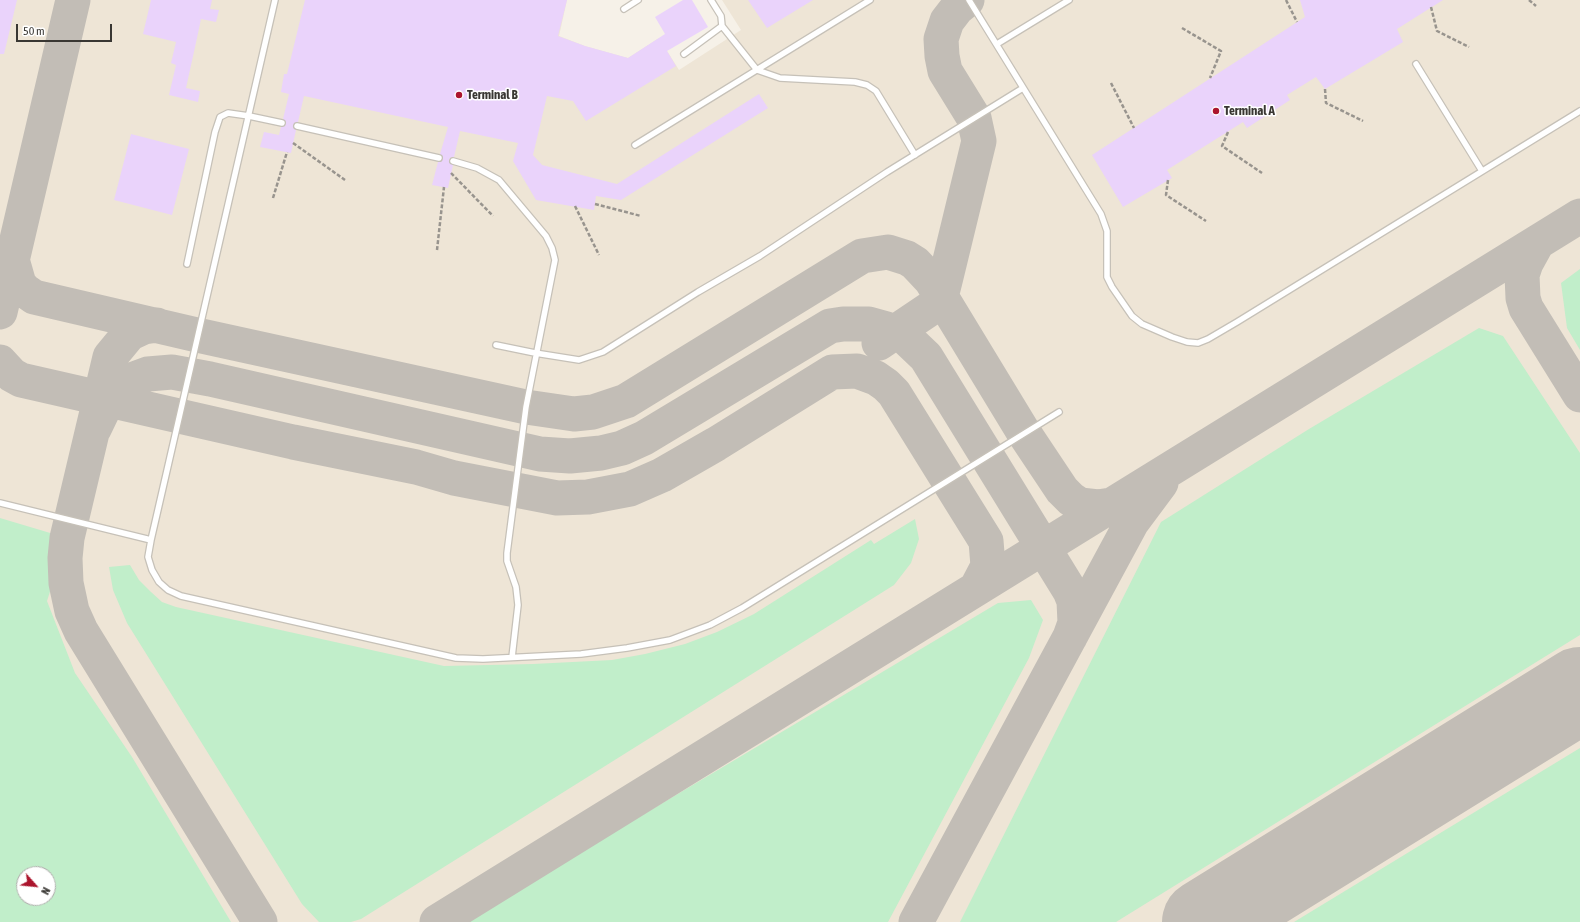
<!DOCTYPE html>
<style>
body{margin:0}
#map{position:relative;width:1580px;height:922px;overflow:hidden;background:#f6f1e8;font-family:"Asap Condensed",sans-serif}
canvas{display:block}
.north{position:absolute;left:16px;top:866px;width:40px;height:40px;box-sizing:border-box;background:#fff;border:1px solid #b0afad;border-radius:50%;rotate:117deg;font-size:11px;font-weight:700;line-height:16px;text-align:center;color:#393733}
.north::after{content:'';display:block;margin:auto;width:14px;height:18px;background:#ab152d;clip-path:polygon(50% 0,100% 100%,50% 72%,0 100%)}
.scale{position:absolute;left:16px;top:24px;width:96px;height:18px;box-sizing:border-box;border:2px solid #393733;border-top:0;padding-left:5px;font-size:12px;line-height:14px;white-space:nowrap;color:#393733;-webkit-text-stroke:3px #fff;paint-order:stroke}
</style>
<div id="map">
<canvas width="1580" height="922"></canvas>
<div class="north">N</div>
<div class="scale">50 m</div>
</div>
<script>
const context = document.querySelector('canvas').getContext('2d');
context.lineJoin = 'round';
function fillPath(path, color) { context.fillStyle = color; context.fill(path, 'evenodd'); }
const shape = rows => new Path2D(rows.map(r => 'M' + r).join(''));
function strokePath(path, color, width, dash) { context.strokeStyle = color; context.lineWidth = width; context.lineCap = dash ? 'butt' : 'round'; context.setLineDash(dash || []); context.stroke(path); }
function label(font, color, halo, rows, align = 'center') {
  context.font = font + ' "Asap Condensed",sans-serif'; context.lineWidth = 3; context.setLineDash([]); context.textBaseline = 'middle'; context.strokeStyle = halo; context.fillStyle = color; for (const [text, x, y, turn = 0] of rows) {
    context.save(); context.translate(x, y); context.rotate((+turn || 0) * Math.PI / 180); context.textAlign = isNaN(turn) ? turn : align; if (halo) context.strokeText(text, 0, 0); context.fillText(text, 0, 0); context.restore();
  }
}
const built = shape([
 [0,0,567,0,559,36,585,46,628,58,659,38,679,70,741,30,722,0,1580,0,1580,922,0,922],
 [24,874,48,874,48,898,24,898]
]);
const green = shape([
 [1580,269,1580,350,1567,328,1561,283],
 [1479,328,1503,336,1580,453,1580,635,1116,922,960,922,1161,522,1309,429],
 [0,518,67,538,47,601,75,673,132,757,231,922,0,922],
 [24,874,48,874,48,898,24,898],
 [915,519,919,539,911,563,894,585,361,919,351,922,319,922,302,904,127,623,113,590,109,567,130,565,139,580,151,592,162,602,176,607,444,666,533,664,612,660,645,654,685,644,717,632,754,614,871,540,874,544],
 [1031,600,1043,620,1029,658,888,922,463,922,998,603],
 [1580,748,1580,922,1294,922]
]);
const taxiway = shape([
 [1537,243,1526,263,1522,275,1523,298,1526,308,1580,395],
 [13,263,19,284,24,290,34,297,197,335,526,407,574,414,593,412,626,401,862,256,888,252,907,258,915,263,931,280,1024,433,1062,490,1071,499,1080,505,1098,507,1111,505],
 [0,312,73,0],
 [157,325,144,327,129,334,110,357,67,538,65,558,66,583,72,611,81,631,260,922],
 [879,343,931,308,941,297,946,277,979,141,974,118,945,71,942,56,941,39,947,21,957,8,967,0],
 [0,362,12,375,21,380,293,442,416,467,454,478,557,498,588,497,630,489,662,475,716,444,832,372,857,371,876,378,886,385,894,393,986,541,988,566,977,587],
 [94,429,108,400,129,381,148,374,172,372,210,379,540,454,570,456,601,453,622,448,644,438,830,326,843,324,869,324,887,329,905,337,926,357,1070,591,1074,601,1075,623,1070,637],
 [437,922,1580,216],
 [916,922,1132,522,1161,483]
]);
const runway = shape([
 [1205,922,1580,690]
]);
const building = shape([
 [0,0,17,0,4,54,0,54],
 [151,0,212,0,210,9,219,10,216,22,201,19,197,38,186,88,200,91,198,102,169,95,176,65,171,63,176,42,143,34],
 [305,0,567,0,558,36,585,46,628,58,665,34,655,17,683,0,692,0,708,27,667,51,676,66,586,121,573,101,547,96,533,155,542,165,617,184,759,94,768,108,621,200,596,196,594,210,536,200,513,161,518,143,460,131,454,157,450,158,449,160,453,165,448,188,432,185,438,162,443,159,440,154,448,127,304,96,298,122,293,125,296,130,291,153,260,147,264,132,279,135,281,127,286,124,283,119,289,94,281,92,284,74,287,74],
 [748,0,813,0,767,28],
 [1300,0,1443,0,1397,29,1403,42,1325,89,1316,77,1287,95,1290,100,1247,128,1243,122,1167,170,1172,178,1123,207,1092,155,1305,17],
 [131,134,189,149,172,215,114,200]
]);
const path = shape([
 [1286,0,1297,22],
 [1529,0,1536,6],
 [1431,7,1437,31,1469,47],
 [1182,28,1221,51,1210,78],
 [1111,83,1134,128],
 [1325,89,1326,103,1363,121],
 [1228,132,1222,146,1262,173],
 [293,143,345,180],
 [451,173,493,216],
 [1168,180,1166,195,1206,221],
 [273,198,287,152],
 [595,204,641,216],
 [575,206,599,255],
 [437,250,444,187]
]);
const lane = shape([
 [969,0,1101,214,1107,231,1107,277,1112,287,1132,316,1142,324,1172,337,1187,342,1198,343,1208,339,1237,322,1580,111],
 [624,9,638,0],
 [722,26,757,70,780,78,855,82,867,85,876,91,915,155],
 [997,44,1069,0],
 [684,54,722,26,721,16,711,0],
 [1416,64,1482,171],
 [297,126,439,158],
 [635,145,870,0],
 [453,161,477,168,499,180,546,236,552,248,555,260,526,407,507,553,507,561,516,587,518,605,512,657],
 [187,264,215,132,220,117,228,113,249,116,282,123],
 [496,345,535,353,579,360,603,352,698,292,760,256,887,172,1023,88],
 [0,503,151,540,148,557,152,570,159,582,168,590,181,596,456,658,483,659,581,654,627,648,670,640,710,625,742,608,1059,412],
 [151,540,275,0]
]);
const markers = [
 [459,95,4,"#ab152d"],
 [1216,111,4,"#ab152d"]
];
const poiNames = [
 ["Terminal B",467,95],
 ["Terminal A",1224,111]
];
fillPath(built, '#eee5d6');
fillPath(green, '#c1eeca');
strokePath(taxiway, '#c2bdb6', 35);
strokePath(runway, '#c2bdb6', 86);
fillPath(building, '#ead3fb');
strokePath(lane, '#c6c1b8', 8);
strokePath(path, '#98948e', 2.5, [4, 2]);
strokePath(lane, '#fff', 5.5);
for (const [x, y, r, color] of markers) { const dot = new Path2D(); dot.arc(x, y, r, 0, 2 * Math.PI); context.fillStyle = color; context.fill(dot); strokePath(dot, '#fff', 1.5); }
label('bold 13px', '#393733', '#fff', poiNames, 'left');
</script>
